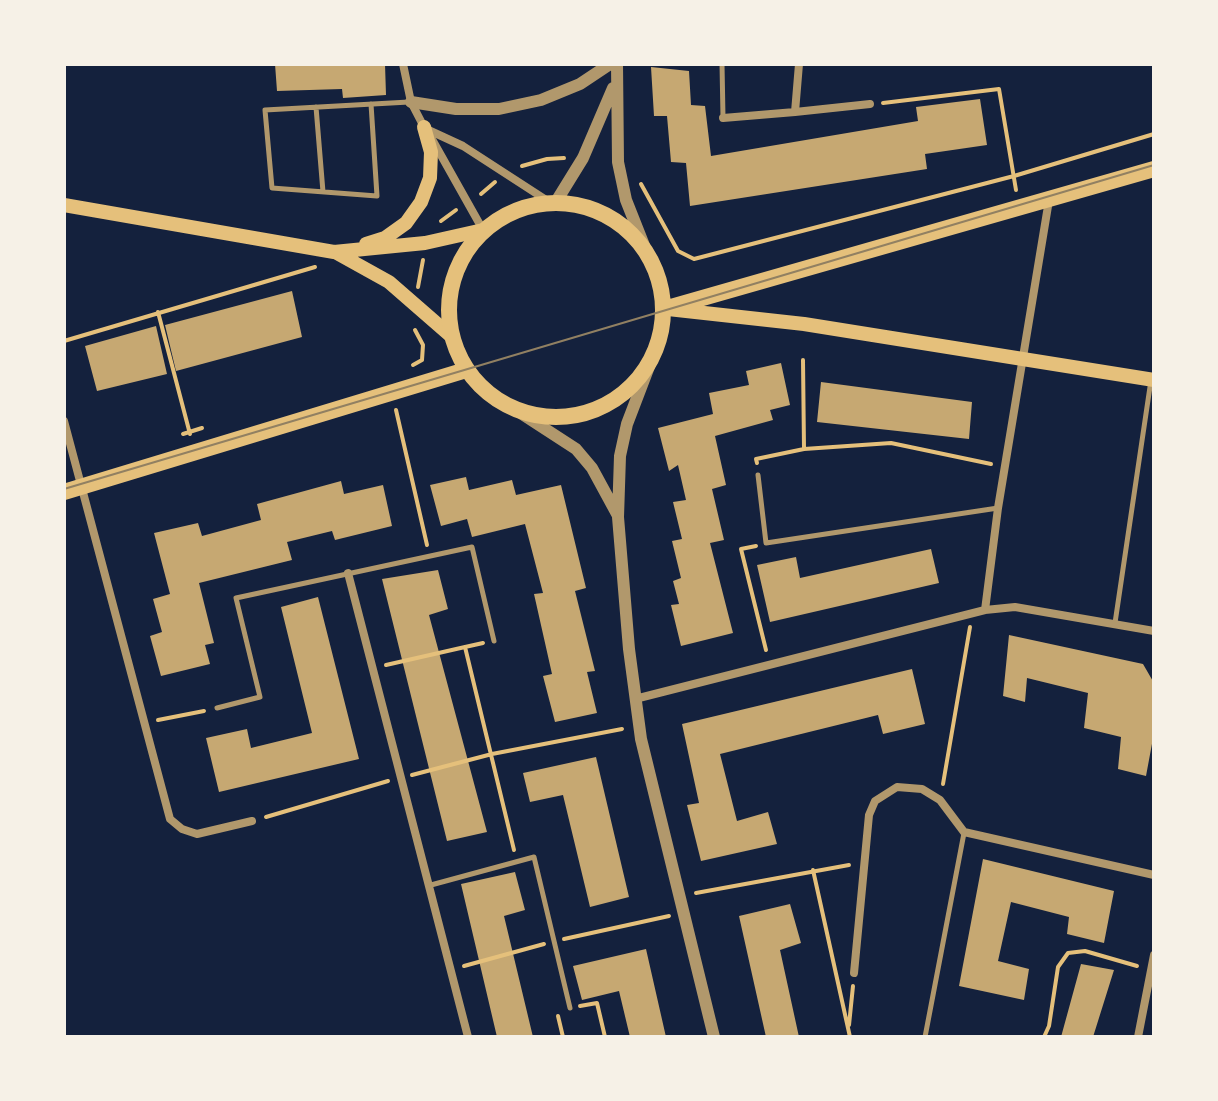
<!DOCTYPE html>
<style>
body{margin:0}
#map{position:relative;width:1218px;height:1101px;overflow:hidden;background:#14213d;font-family:"Roboto Condensed",sans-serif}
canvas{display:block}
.frame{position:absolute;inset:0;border:66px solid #f6f1e7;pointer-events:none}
</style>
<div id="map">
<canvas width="1218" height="1101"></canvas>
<div class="frame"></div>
</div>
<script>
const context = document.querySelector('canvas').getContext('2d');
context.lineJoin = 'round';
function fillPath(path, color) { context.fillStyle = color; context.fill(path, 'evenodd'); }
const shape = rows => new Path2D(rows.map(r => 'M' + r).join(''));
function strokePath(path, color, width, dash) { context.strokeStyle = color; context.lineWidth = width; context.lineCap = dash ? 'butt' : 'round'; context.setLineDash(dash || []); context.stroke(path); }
const building = shape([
 [275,64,385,64,386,95,343,98,342,89,277,91],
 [651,67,689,71,691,105,705,106,711,156,918,121,916,107,980,99,987,145,925,154,927,169,690,206,686,163,671,162,667,116,654,116],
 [292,291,302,337,176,371,165,325],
 [156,326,167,374,97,391,85,346],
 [781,363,790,405,770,410,773,420,715,436,726,485,712,489,724,540,710,543,733,633,681,646,671,605,679,604,673,581,681,578,672,541,682,539,673,502,686,500,678,465,669,471,658,428,713,414,709,393,749,385,746,371],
 [821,382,972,402,969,439,817,422],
 [466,477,469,490,512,480,516,495,561,485,586,588,575,591,595,671,587,672,597,713,555,722,543,676,552,674,534,594,543,593,525,524,472,537,467,519,441,526,430,485],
 [341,481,344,494,383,485,392,526,335,540,332,531,287,542,292,560,199,583,214,643,205,645,210,664,161,676,150,636,162,632,153,599,170,594,154,533,198,523,202,536,261,520,257,504],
 [931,549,939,583,770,622,757,565,796,557,800,578],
 [438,570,448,609,429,615,487,832,447,841,382,579],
 [318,597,359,759,219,792,206,738,247,729,251,748,312,733,281,607],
 [1009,635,1143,664,1154,683,1154,733,1146,776,1118,769,1121,737,1084,728,1088,693,1027,678,1025,702,1003,696],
 [912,669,925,724,883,734,878,715,720,754,737,821,768,812,777,844,701,861,687,805,699,803,682,724],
 [596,757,629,897,590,907,563,795,530,802,523,773],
 [983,859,1114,891,1104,943,1067,934,1069,917,1011,902,998,961,1029,969,1024,1000,959,986],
 [515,872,525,910,504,916,533,1037,497,1037,461,884],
 [790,904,801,943,780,950,799,1037,766,1037,739,916],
 [646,949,666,1037,630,1037,619,991,582,1000,573,966],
 [1081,964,1114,970,1093,1037,1061,1037]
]);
const path = shape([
 [883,103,999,89,1016,190],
 [522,166,547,159,564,158],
 [641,184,678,251,694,259,1014,176,1154,134],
 [481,194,495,182],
 [441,221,456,210],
 [418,287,423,260],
 [158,312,190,434],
 [64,341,315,267],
 [413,365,422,360,423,345,415,330],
 [396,410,427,545],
 [183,434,202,428],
 [804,449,891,443,991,464],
 [757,463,756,459,804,449,803,360],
 [756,546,741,549,766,650],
 [483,643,465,647,514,850],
 [386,665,465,647],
 [158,720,204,711],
 [412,775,492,754,622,729],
 [943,784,970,627],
 [266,817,388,781],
 [813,870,850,1037],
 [696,893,849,865],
 [564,939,669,916],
 [464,966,544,944],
 [580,1006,597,1003,605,1037],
 [558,1016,563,1037],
 [849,1025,853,986],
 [1044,1037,1049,1026,1058,967,1068,953,1085,951,1137,966]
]);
const service = shape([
 [722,64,723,117],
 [371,104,377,196,272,188,265,110,409,102],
 [316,107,323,192],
 [758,475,766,543,998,508],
 [1115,623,1151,380],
 [217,708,260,697,236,598,472,547,494,641],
 [431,885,534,857,570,1008],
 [925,1037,964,833]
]);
const minor = shape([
 [403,64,411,102,425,129],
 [795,112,870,104],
 [723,118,795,112,799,64],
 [424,128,463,146,554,205],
 [433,141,483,230],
 [64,421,170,819,182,829,197,834,252,821],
 [348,573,468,1037],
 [985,610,998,508,1049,200],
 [635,699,985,610,1015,607,1154,631],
 [854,973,869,815,875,801,897,787,922,789,940,800,964,832,1154,875],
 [1138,1037,1154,955]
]);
const tertiary = shape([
 [617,64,618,162,626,200,647,253],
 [411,102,456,109,499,109,541,100,580,84,610,64],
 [554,205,583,158,613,88],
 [653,356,627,424,620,456,618,517,629,649,641,739,714,1037],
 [516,410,576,449,592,468,617,514]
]);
const secondary = shape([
 [64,205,334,252,425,243,483,230],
 [366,244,385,238,406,223,421,202,430,178,431,152,424,127],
 [335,252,389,282,451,336],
 [668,309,804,324,1154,380]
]);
const primary = shape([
 '449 310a107 107 0 1 1 214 0a107 107 0 1 1-214 0Z',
 [664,309,1154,169],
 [64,492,466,370]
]);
const tram = shape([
 [64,489,1154,165]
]);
fillPath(building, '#c6a872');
strokePath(path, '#e5c07b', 4);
strokePath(service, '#b1986c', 5);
strokePath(minor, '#b1986c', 8);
strokePath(tertiary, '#b1986c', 12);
strokePath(secondary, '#e5c07b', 14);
strokePath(primary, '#e5c07b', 16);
strokePath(tram, '#918062', 2);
</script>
